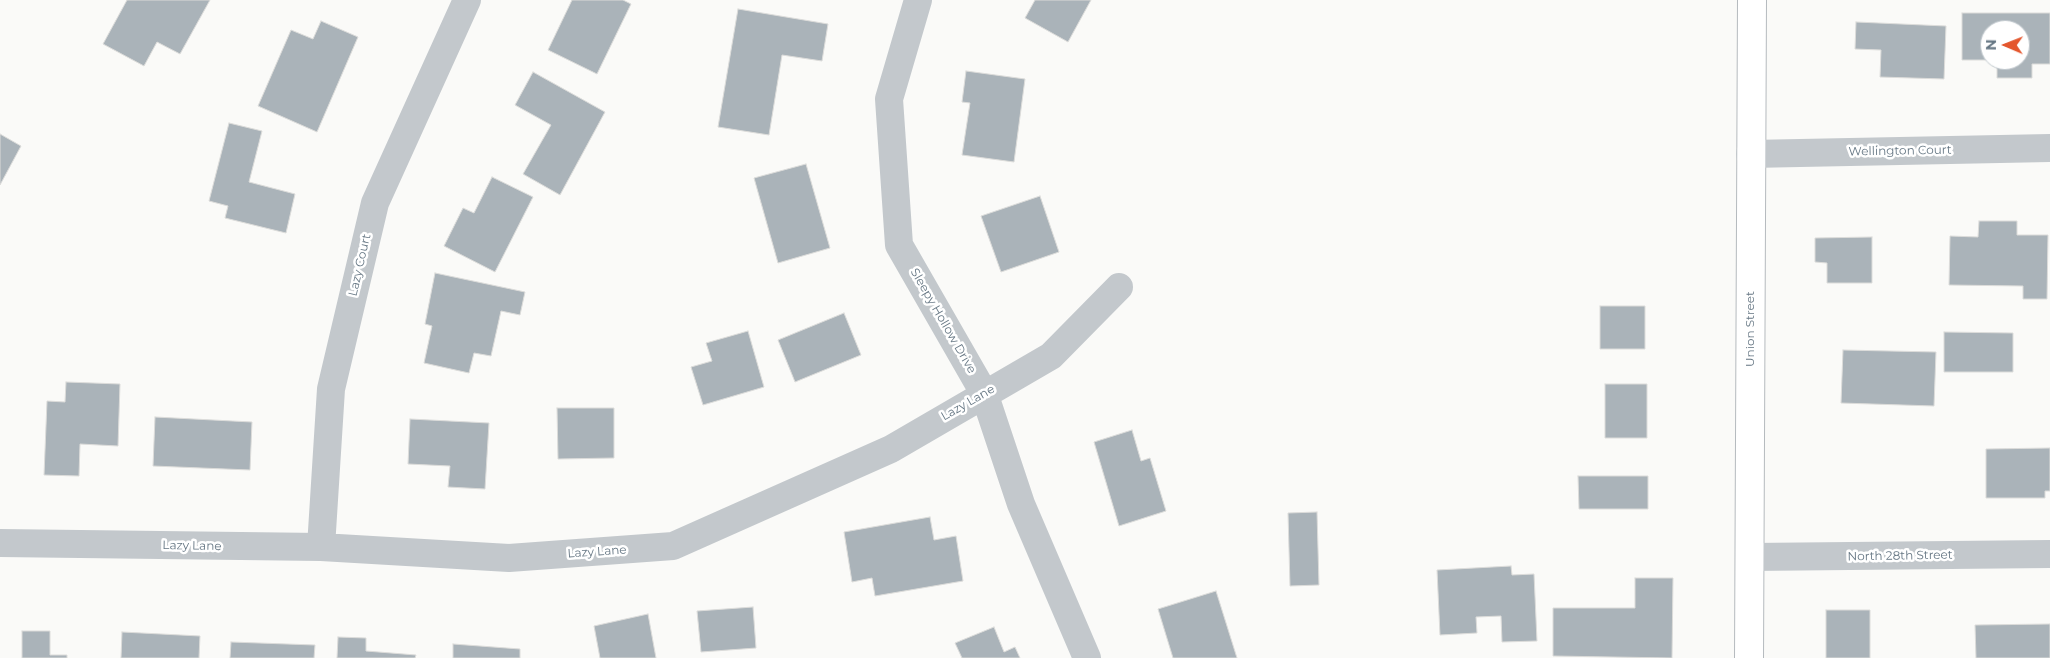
<!DOCTYPE html>
<style>
body{margin:0}
#map{position:relative;width:2050px;height:658px;overflow:hidden;background:#fafaf8;font-family:Montserrat,sans-serif}
canvas{display:block}
.north{position:absolute;left:1980px;top:20px;width:50px;height:50px;box-sizing:border-box;background:#fff;border:1px solid #c1c8cd;border-radius:50%;rotate:271deg;font-size:14px;font-weight:700;line-height:20px;text-align:center;color:#657683}
.north::after{content:'';display:block;margin:auto;width:18px;height:22px;background:#e4572e;clip-path:polygon(50% 0,100% 100%,50% 72%,0 100%)}
</style>
<div id="map">
<canvas width="2050" height="658"></canvas>
<div class="north">N</div>
</div>
<script>
const context = document.querySelector('canvas').getContext('2d');
context.lineJoin = 'round';
function fillPath(path, color) { context.fillStyle = color; context.fill(path, 'evenodd'); }
const shape = rows => new Path2D(rows.map(r => 'M' + r).join(''));
function strokePath(path, color, width, dash) { context.strokeStyle = color; context.lineWidth = width; context.lineCap = dash ? 'butt' : 'round'; context.setLineDash(dash || []); context.stroke(path); }
function label(font, color, halo, rows, align = 'center') {
  context.font = font + ' Montserrat,sans-serif'; context.lineWidth = 5; context.setLineDash([]); context.textBaseline = 'middle'; context.strokeStyle = halo; context.fillStyle = color; for (const [text, x, y, turn = 0] of rows) {
    context.save(); context.translate(x, y); context.rotate((+turn || 0) * Math.PI / 180); context.textAlign = isNaN(turn) ? turn : align; if (halo) context.strokeText(text, 0, 0); context.fillText(text, 0, 0); context.restore();
  }
}
const building = shape([
 [127,0,210,0,180,54,157,42,144,66,103,44,127,0],
 [572,0,623,0,631,4,597,74,548,50,572,0],
 [1035,0,1091,0,1068,42,1025,18,1035,0],
 [738,9,828,24,822,61,782,55,769,135,718,127,738,9],
 [1962,13,2050,13,2050,64,2032,64,2032,78,1997,78,1997,60,1962,60,1962,13],
 [1990,30,2020,30,2020,60,1990,60,1990,30],
 [321,21,358,37,317,132,258,106,291,30,313,39,321,21],
 [1856,22,1946,26,1944,79,1880,77,1881,50,1855,49,1856,22],
 [966,71,1025,79,1014,162,962,155,970,103,962,102,966,71],
 [533,72,605,112,560,195,523,174,551,125,515,105,533,72],
 [229,123,262,131,249,182,295,194,286,233,225,218,228,206,209,201,229,123],
 [0,134,21,146,0,185,0,134],
 [806,164,830,248,778,263,754,178,806,164],
 [492,177,533,197,495,272,444,246,463,208,474,213,492,177],
 [1040,196,1059,252,1001,272,981,216,1040,196],
 [1979,221,2017,221,2017,235,2048,235,2047,299,2023,299,2023,286,1949,285,1950,236,1978,237,1979,221],
 [1872,237,1872,283,1827,283,1827,263,1815,262,1815,238,1872,237],
 [435,273,525,292,520,315,501,311,491,356,474,353,469,373,424,363,432,326,425,324,435,273],
 [1600,306,1645,306,1645,349,1600,349,1600,306],
 [844,313,861,355,795,382,778,340,844,313],
 [748,331,764,387,703,405,691,367,712,361,706,343,748,331],
 [1944,332,2013,333,2013,372,1944,372,1944,332],
 [1843,350,1936,352,1934,406,1841,403,1843,350],
 [66,382,120,384,118,446,80,444,79,476,44,475,47,401,65,402,66,382],
 [1605,384,1647,384,1647,438,1605,438,1605,384],
 [557,408,614,408,614,458,558,459,557,408],
 [155,417,252,422,250,470,153,466,155,417],
 [410,419,489,423,485,489,448,487,450,466,408,464,410,419],
 [1132,430,1141,461,1150,458,1166,511,1119,526,1094,442,1132,430],
 [2050,448,2050,491,2045,491,2045,498,1986,498,1986,449,2050,448],
 [1578,476,1648,476,1648,509,1579,509,1578,476],
 [1317,512,1319,585,1290,586,1288,513,1317,512],
 [930,517,934,540,956,536,963,581,875,596,872,578,852,582,844,532,930,517],
 [1511,566,1512,575,1534,574,1537,641,1502,642,1501,616,1476,617,1477,633,1440,635,1437,570,1511,566],
 [1635,578,1673,578,1672,658,1553,656,1553,608,1635,608,1635,578],
 [1216,591,1237,658,1173,658,1158,609,1216,591],
 [753,607,756,648,701,652,697,611,753,607],
 [1826,610,1870,610,1870,658,1826,658,1826,610],
 [648,614,656,658,600,658,594,626,648,614],
 [2050,624,2050,658,1976,658,1975,625,2050,624],
 [994,627,1004,652,1015,647,1020,658,962,658,955,643,994,627],
 [22,631,50,631,50,655,67,655,67,658,22,658,22,631],
 [122,632,200,636,199,658,121,658,122,632],
 [338,637,366,638,366,651,416,655,415,658,337,658,338,637],
 [231,642,315,645,314,658,230,658,231,642],
 [453,644,520,649,520,658,453,658,453,644]
]);
const minor = shape([
 [918,0,889,99,899,245,984,393,1021,504,1087,658],
 [1750,154,2050,148],
 [0,543,321,547,509,558,673,546,891,449,1051,356,1119,287],
 [321,547,331,389,375,203,467,0],
 [1750,557,2050,554]
]);
const major = shape([
 [1749,658,1752,0]
]);
const streetNames = [
 ["Wellington Court",1900,151,-1],
 ["Lazy Court",360,265,-77],
 ["Sleepy Hollow Drive",943,321,60],
 ["Union Street",1750,329,-90],
 ["Lazy Lane",968,403,-30],
 ["Lazy Lane",192,546,1],
 ["Lazy Lane",597,552,-4],
 ["North 28th Street",1900,556,-1]
];
fillPath(building, '#aab3b9');
strokePath(building, '#dcdcda', 1);
strokePath(major, '#b5babe', 30);
strokePath(minor, '#c3c8cc', 28);
strokePath(major, '#fff', 28);
label('12px', '#657683', '#fff', streetNames);
</script>
